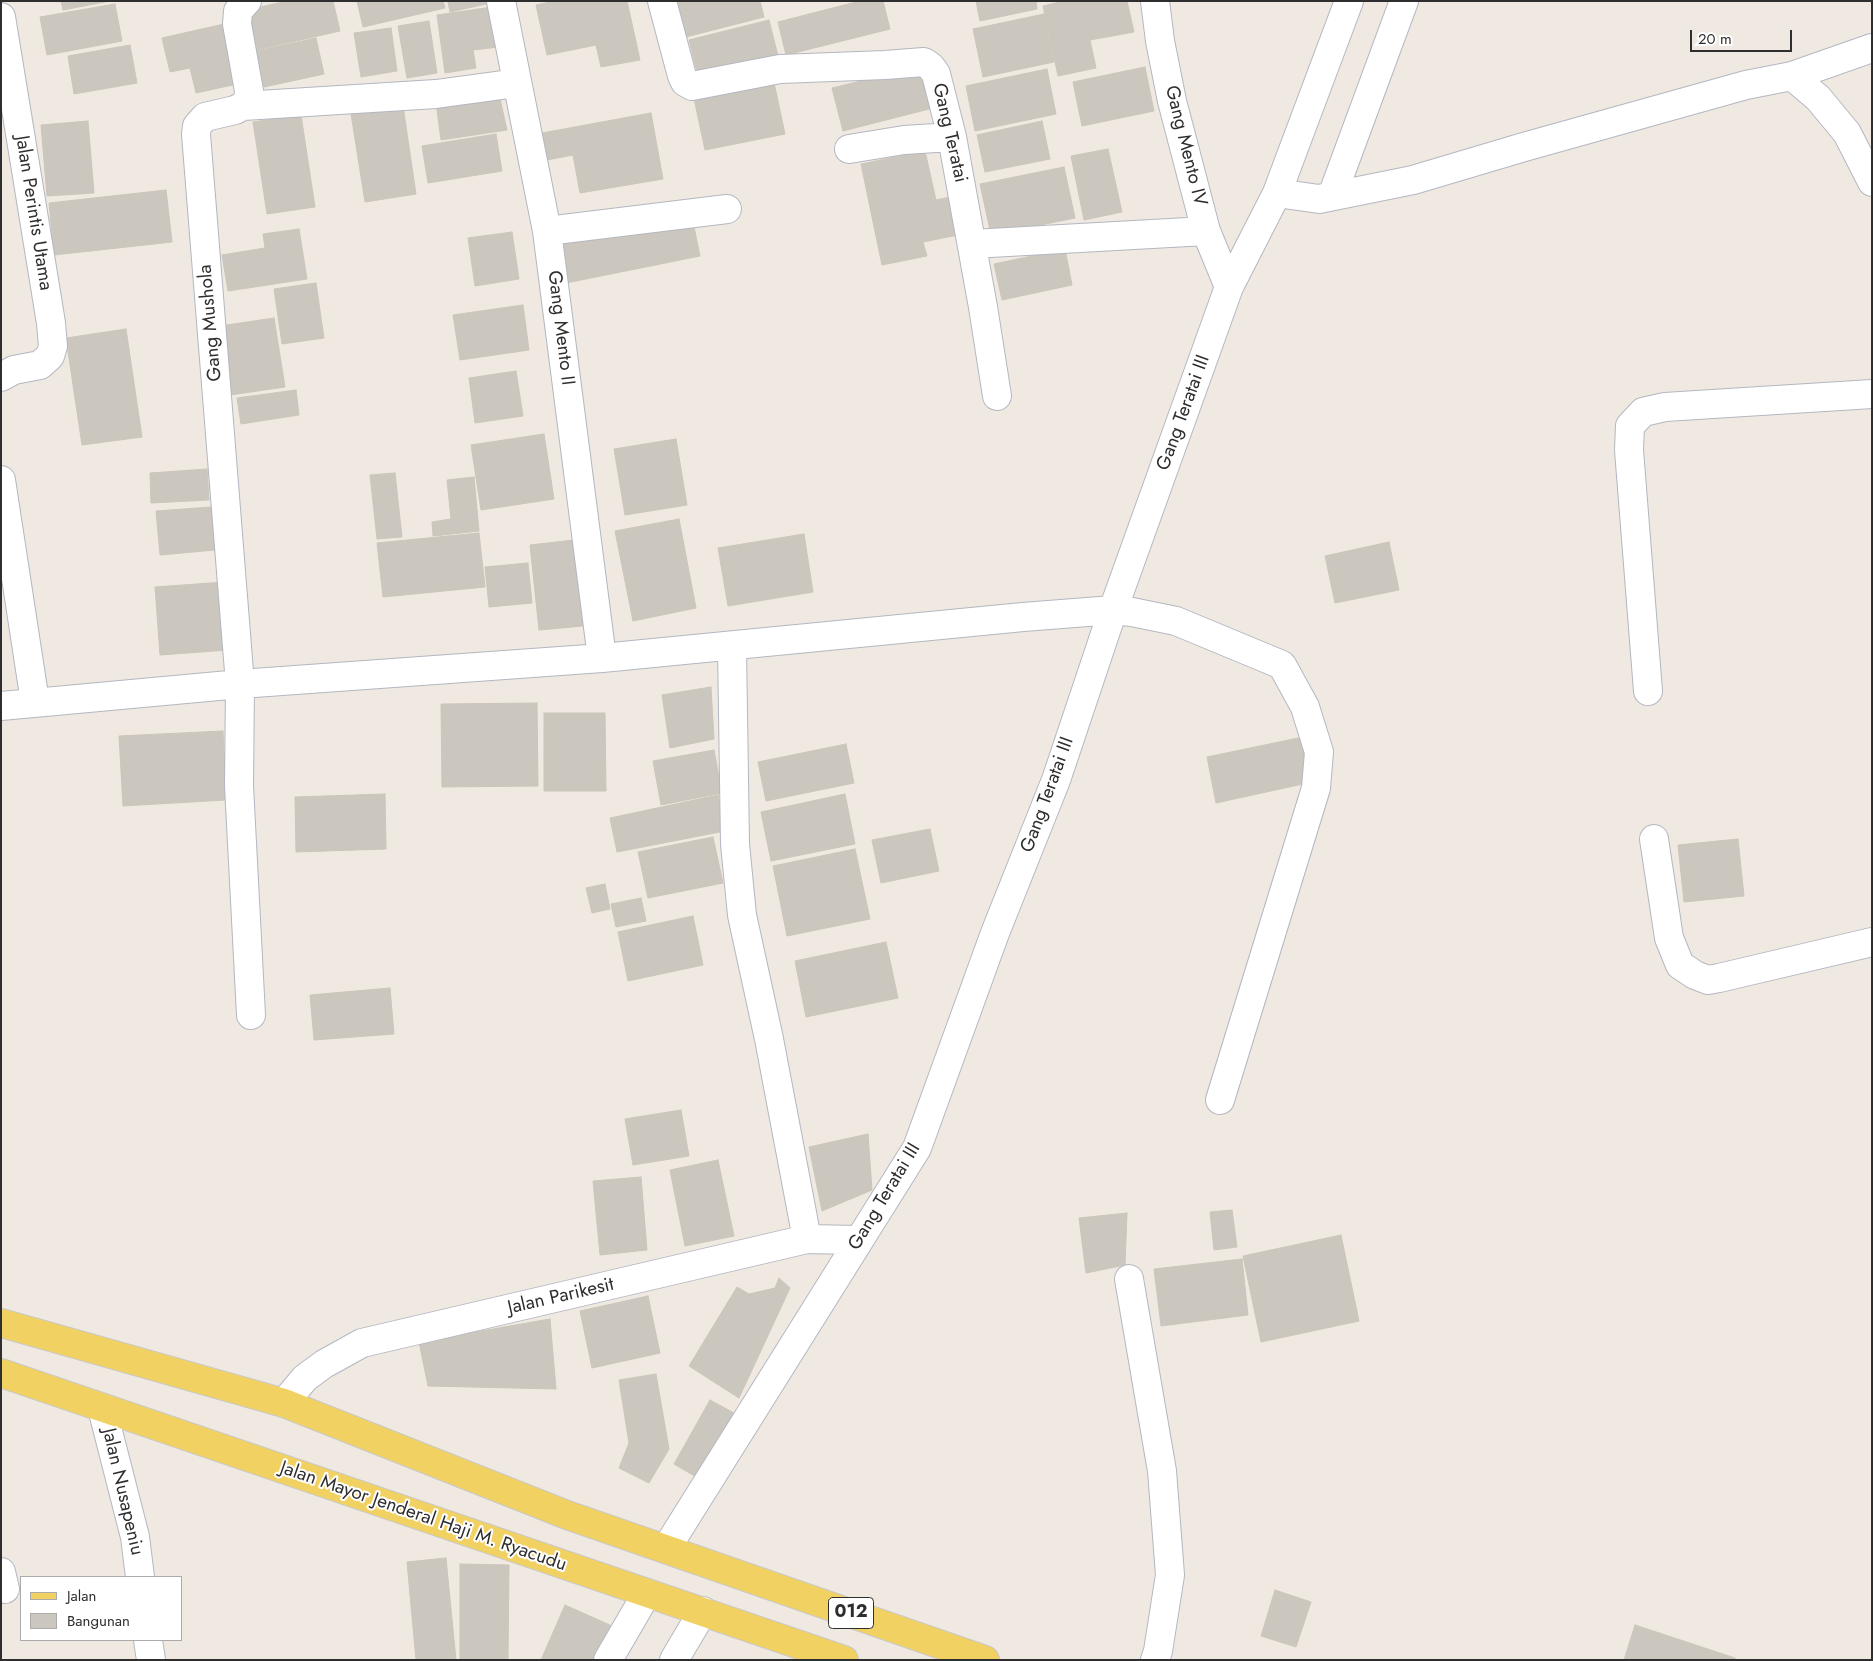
<!DOCTYPE html>
<style>
body{margin:0}
#map{position:relative;width:1873px;height:1661px;overflow:hidden;background:#efe9e1;font-family:Jost,sans-serif}
canvas{display:block}
.frame{position:absolute;inset:0;border:2px solid #2e2e2e;pointer-events:none}
.legend{position:absolute;left:20px;top:1576px;width:162px;height:65px;box-sizing:border-box;background:#fff;border:1px solid #ababab;margin:0;padding:6px 9px;list-style:none;font-size:15px;color:#2e2e2e}
.legend li{display:flex;align-items:center;gap:10px;height:25px}
.legend b{width:25px;border:1px solid #ababab}
.scale{position:absolute;left:1690px;top:30px;width:102px;height:22px;box-sizing:border-box;border:2px solid #2e2e2e;border-top:0;padding-left:6px;font-size:15px;line-height:18px;white-space:nowrap;color:#2e2e2e;-webkit-text-stroke:4px #fff;paint-order:stroke}
</style>
<div id="map">
<canvas width="1873" height="1661"></canvas>
<div class="frame"></div>
<ul class="legend">
<li><b style="height:6px;background:#f2d163"></b>Jalan</li>
<li><b style="height:14px;background:#cbc7bf"></b>Bangunan</li>
</ul>
<div class="scale">20 m</div>
</div>
<script>
const context = document.querySelector('canvas').getContext('2d');
context.lineJoin = 'round';
function fillPath(path, color) { context.fillStyle = color; context.fill(path, 'evenodd'); }
const shape = rows => new Path2D(rows.map(r => 'M' + r).join(''));
function strokePath(path, color, width, dash) { context.strokeStyle = color; context.lineWidth = width; context.lineCap = dash ? 'butt' : 'round'; context.setLineDash(dash || []); context.stroke(path); }
function label(font, color, halo, rows, align = 'center') {
  context.font = font + ' Jost,sans-serif'; context.lineWidth = 4; context.setLineDash([]); context.textBaseline = 'middle'; context.strokeStyle = halo; context.fillStyle = color; for (const [text, x, y, turn = 0] of rows) {
    context.save(); context.translate(x, y); context.rotate((+turn || 0) * Math.PI / 180); context.textAlign = isNaN(turn) ? turn : align; if (halo) context.strokeText(text, 0, 0); context.fillText(text, 0, 0); context.restore();
  }
}
const building = shape([
 [61,1,110,1,63,10,61,1],
 [287,1,333,1,340,31,256,50,247,10,287,1],
 [357,1,443,1,445,8,363,27,357,1],
 [491,1,491,3,450,12,448,2,491,1],
 [555,1,627,1,640,60,601,67,596,45,547,55,536,5,555,1],
 [673,1,760,1,764,17,682,38,673,1],
 [860,1,883,1,890,29,786,55,778,22,860,1],
 [976,1,1036,1,1037,9,980,21,976,1],
 [1063,1,1127,1,1134,32,1090,40,1096,68,1058,76,1043,6,1063,1],
 [115,4,122,41,47,55,40,17,115,4],
 [492,7,498,47,473,50,476,68,445,73,437,15,492,7],
 [1044,14,1054,62,983,77,973,29,1044,14],
 [769,20,778,56,698,76,689,40,769,20],
 [429,21,437,73,407,78,398,26,429,21],
 [224,24,237,84,196,93,190,68,170,72,162,38,224,24],
 [391,28,397,71,361,77,354,33,391,28],
 [316,38,324,74,264,87,256,51,316,38],
 [130,45,137,83,74,94,68,56,130,45],
 [923,66,933,108,843,131,832,88,923,66],
 [1145,67,1154,111,1082,126,1073,82,1145,67],
 [1047,69,1056,114,975,131,966,86,1047,69],
 [772,73,785,134,705,150,692,89,772,73],
 [498,90,507,130,441,140,436,103,498,90],
 [403,106,416,194,365,202,351,114,403,106],
 [651,113,663,179,580,193,573,155,547,160,542,133,651,113],
 [301,115,315,207,267,214,253,122,301,115],
 [88,121,94,193,47,196,41,125,88,121],
 [1042,121,1050,159,985,172,977,135,1042,121],
 [496,134,502,171,428,183,422,146,496,134],
 [1108,149,1122,212,1084,220,1071,156,1108,149],
 [925,151,936,200,955,196,963,234,923,242,927,256,882,265,861,164,925,151],
 [1064,167,1075,218,991,235,980,184,1064,167],
 [166,190,172,242,54,255,49,203,166,190],
 [692,217,700,256,566,283,558,245,692,217],
 [299,229,307,279,228,291,222,255,265,248,263,234,299,229],
 [512,232,519,279,475,286,468,238,512,232],
 [1065,249,1072,285,1002,300,994,264,1065,249],
 [316,283,324,338,282,344,274,289,316,283],
 [523,305,529,350,460,360,453,315,523,305],
 [274,318,285,387,230,395,220,326,274,318],
 [126,329,142,437,82,445,66,338,126,329],
 [516,371,523,416,475,423,469,378,516,371],
 [296,390,299,415,241,424,237,398,296,390],
 [544,434,554,499,481,510,471,445,544,434],
 [676,439,687,505,625,515,614,449,676,439],
 [207,469,209,500,151,503,150,473,207,469],
 [395,473,402,537,377,539,370,475,395,473],
 [474,477,479,531,433,536,432,522,451,519,447,480,474,477],
 [211,507,215,550,160,555,156,511,211,507],
 [679,519,696,608,633,621,615,531,679,519],
 [479,533,485,587,383,597,377,543,479,533],
 [804,534,813,592,728,606,718,548,804,534],
 [574,540,583,626,539,630,530,545,574,540],
 [1389,542,1399,590,1335,603,1325,556,1389,542],
 [528,563,532,603,489,607,485,567,528,563],
 [224,582,228,650,160,655,155,587,224,582],
 [711,687,714,739,670,748,662,695,711,687],
 [537,703,538,786,442,787,441,704,537,703],
 [544,713,605,713,606,791,544,791,544,713],
 [223,731,226,800,123,806,119,736,223,731],
 [1303,737,1312,782,1216,803,1207,757,1303,737],
 [846,744,854,783,766,801,758,762,846,744],
 [714,750,722,793,661,805,653,761,714,750],
 [385,794,386,849,296,852,295,797,385,794],
 [845,794,855,844,771,861,761,812,845,794],
 [718,795,725,831,617,852,610,818,718,795],
 [930,829,939,871,881,883,872,840,930,829],
 [713,837,723,883,648,898,638,852,713,837],
 [1738,839,1744,896,1684,902,1678,845,1738,839],
 [855,849,870,919,787,936,773,866,855,849],
 [605,884,610,909,592,913,586,888,605,884],
 [641,898,646,921,616,927,611,904,641,898],
 [693,916,703,965,628,981,618,932,693,916],
 [886,942,898,998,806,1017,795,961,886,942],
 [390,988,394,1034,314,1040,310,995,390,988],
 [681,1110,689,1156,633,1165,625,1119,681,1110],
 [868,1134,872,1190,822,1211,809,1147,868,1134],
 [718,1160,734,1236,685,1246,670,1170,718,1160],
 [641,1177,647,1250,600,1255,593,1181,641,1177],
 [1232,1210,1237,1247,1214,1250,1210,1212,1232,1210],
 [1127,1213,1125,1265,1086,1273,1079,1218,1127,1213],
 [1341,1235,1359,1321,1261,1342,1243,1256,1341,1235],
 [1242,1259,1248,1315,1161,1326,1154,1269,1242,1259],
 [779,1278,790,1288,739,1398,689,1366,737,1287,749,1294,775,1288,779,1278],
 [648,1296,660,1353,592,1368,580,1311,648,1296],
 [550,1319,556,1389,428,1386,419,1342,550,1319],
 [656,1374,669,1449,649,1483,619,1468,629,1443,619,1380,656,1374],
 [710,1400,734,1413,698,1478,674,1464,710,1400],
 [446,1558,456,1660,416,1660,407,1562,446,1558],
 [460,1564,509,1565,508,1660,460,1660,460,1564],
 [1275,1590,1311,1602,1296,1647,1261,1636,1275,1590],
 [565,1605,612,1626,595,1660,541,1660,565,1605],
 [1635,1625,1735,1658,1735,1660,1624,1660,1635,1625]
]);
const minor = shape([
 [247,1,238,11,237,24,249,91,248,100,243,106,235,110,205,117,197,126,196,134,240,684,239,786,251,1015],
 [501,1,547,231,602,658],
 [662,1,682,76,685,82,692,86,780,69,885,65,924,62,931,67,936,74,952,137,983,307,997,396],
 [1155,1,1160,41,1172,101,1206,231,1229,287],
 [1,17,51,323,53,346,50,356,40,365,14,370,1,377],
 [1792,76,1872,48],
 [243,106,436,94,517,83],
 [849,149,904,140,952,137],
 [1277,193,1319,199,1413,180,1524,147,1746,85,1792,76,1818,98,1847,133,1872,182],
 [1332,196,1404,1],
 [547,231,727,209],
 [972,244,1206,231],
 [1,480,35,702],
 [732,647,735,844,742,915,769,1039,807,1239],
 [1648,691,1629,450,1630,426,1643,412,1665,407,1872,394],
 [1,706,240,684,602,658,1023,617,1113,610,1132,612,1176,621,1282,665,1305,707,1319,752,1316,788,1220,1100],
 [1654,839,1669,938,1680,965,1695,975,1708,980,1719,978,1872,942],
 [1129,1279,1162,1471,1170,1575,1158,1651,1155,1660],
 [284,1403,305,1378,324,1364,362,1343,807,1239,858,1240],
 [102,1408,135,1537,140,1577],
 [666,1549,917,1148,995,933,1056,780,1113,610,1229,287,1277,193,1349,1],
 [1,1572,5,1589],
 [148,1640,151,1660],
 [608,1660,647,1593],
 [674,1660,703,1611]
]);
const major = shape([
 [1,1323,284,1403,567,1515,985,1660],
 [1,1373,844,1660]
]);
const shields = [
 [851,1613,45]
];
const shieldNames = [
 ["012",851,1613]
];
const streetNames = [
 ["Gang Teratai",949,133,77],
 ["Gang Mento IV",1185,146,76],
 ["Jalan Perintis Utama",33,213,81],
 ["Gang Mushola",211,323,-95],
 ["Gang Mento II",560,328,83],
 ["Gang Teratai III",1184,413,-70],
 ["Gang Teratai III",1048,795,-70],
 ["Gang Teratai III",885,1197,-59],
 ["Jalan Parikesit",561,1297,-13],
 ["Jalan Nusapeniu",122,1492,77],
 ["Jalan Mayor Jenderal Haji M. Ryacudu",423,1517,19]
];
fillPath(building, '#cbc7bf');
strokePath(building, '#cbc5ba', 1);
strokePath(minor, '#b4b7c1', 30);
strokePath(major, '#c9c9c9', 30);
strokePath(minor, '#fff', 28);
strokePath(major, '#f2d163', 28);
for (const [x, y, w] of shields) { const box = new Path2D(); box.roundRect(x - w / 2, y - 15.5, w, 31, 4); context.fillStyle = '#fff'; context.fill(box); strokePath(box, '#2e2e2e', 1); }
label('bold 18px', '#2e2e2e', null, shieldNames);
label('19px', '#2e2e2e', '#fff', streetNames);
</script>
